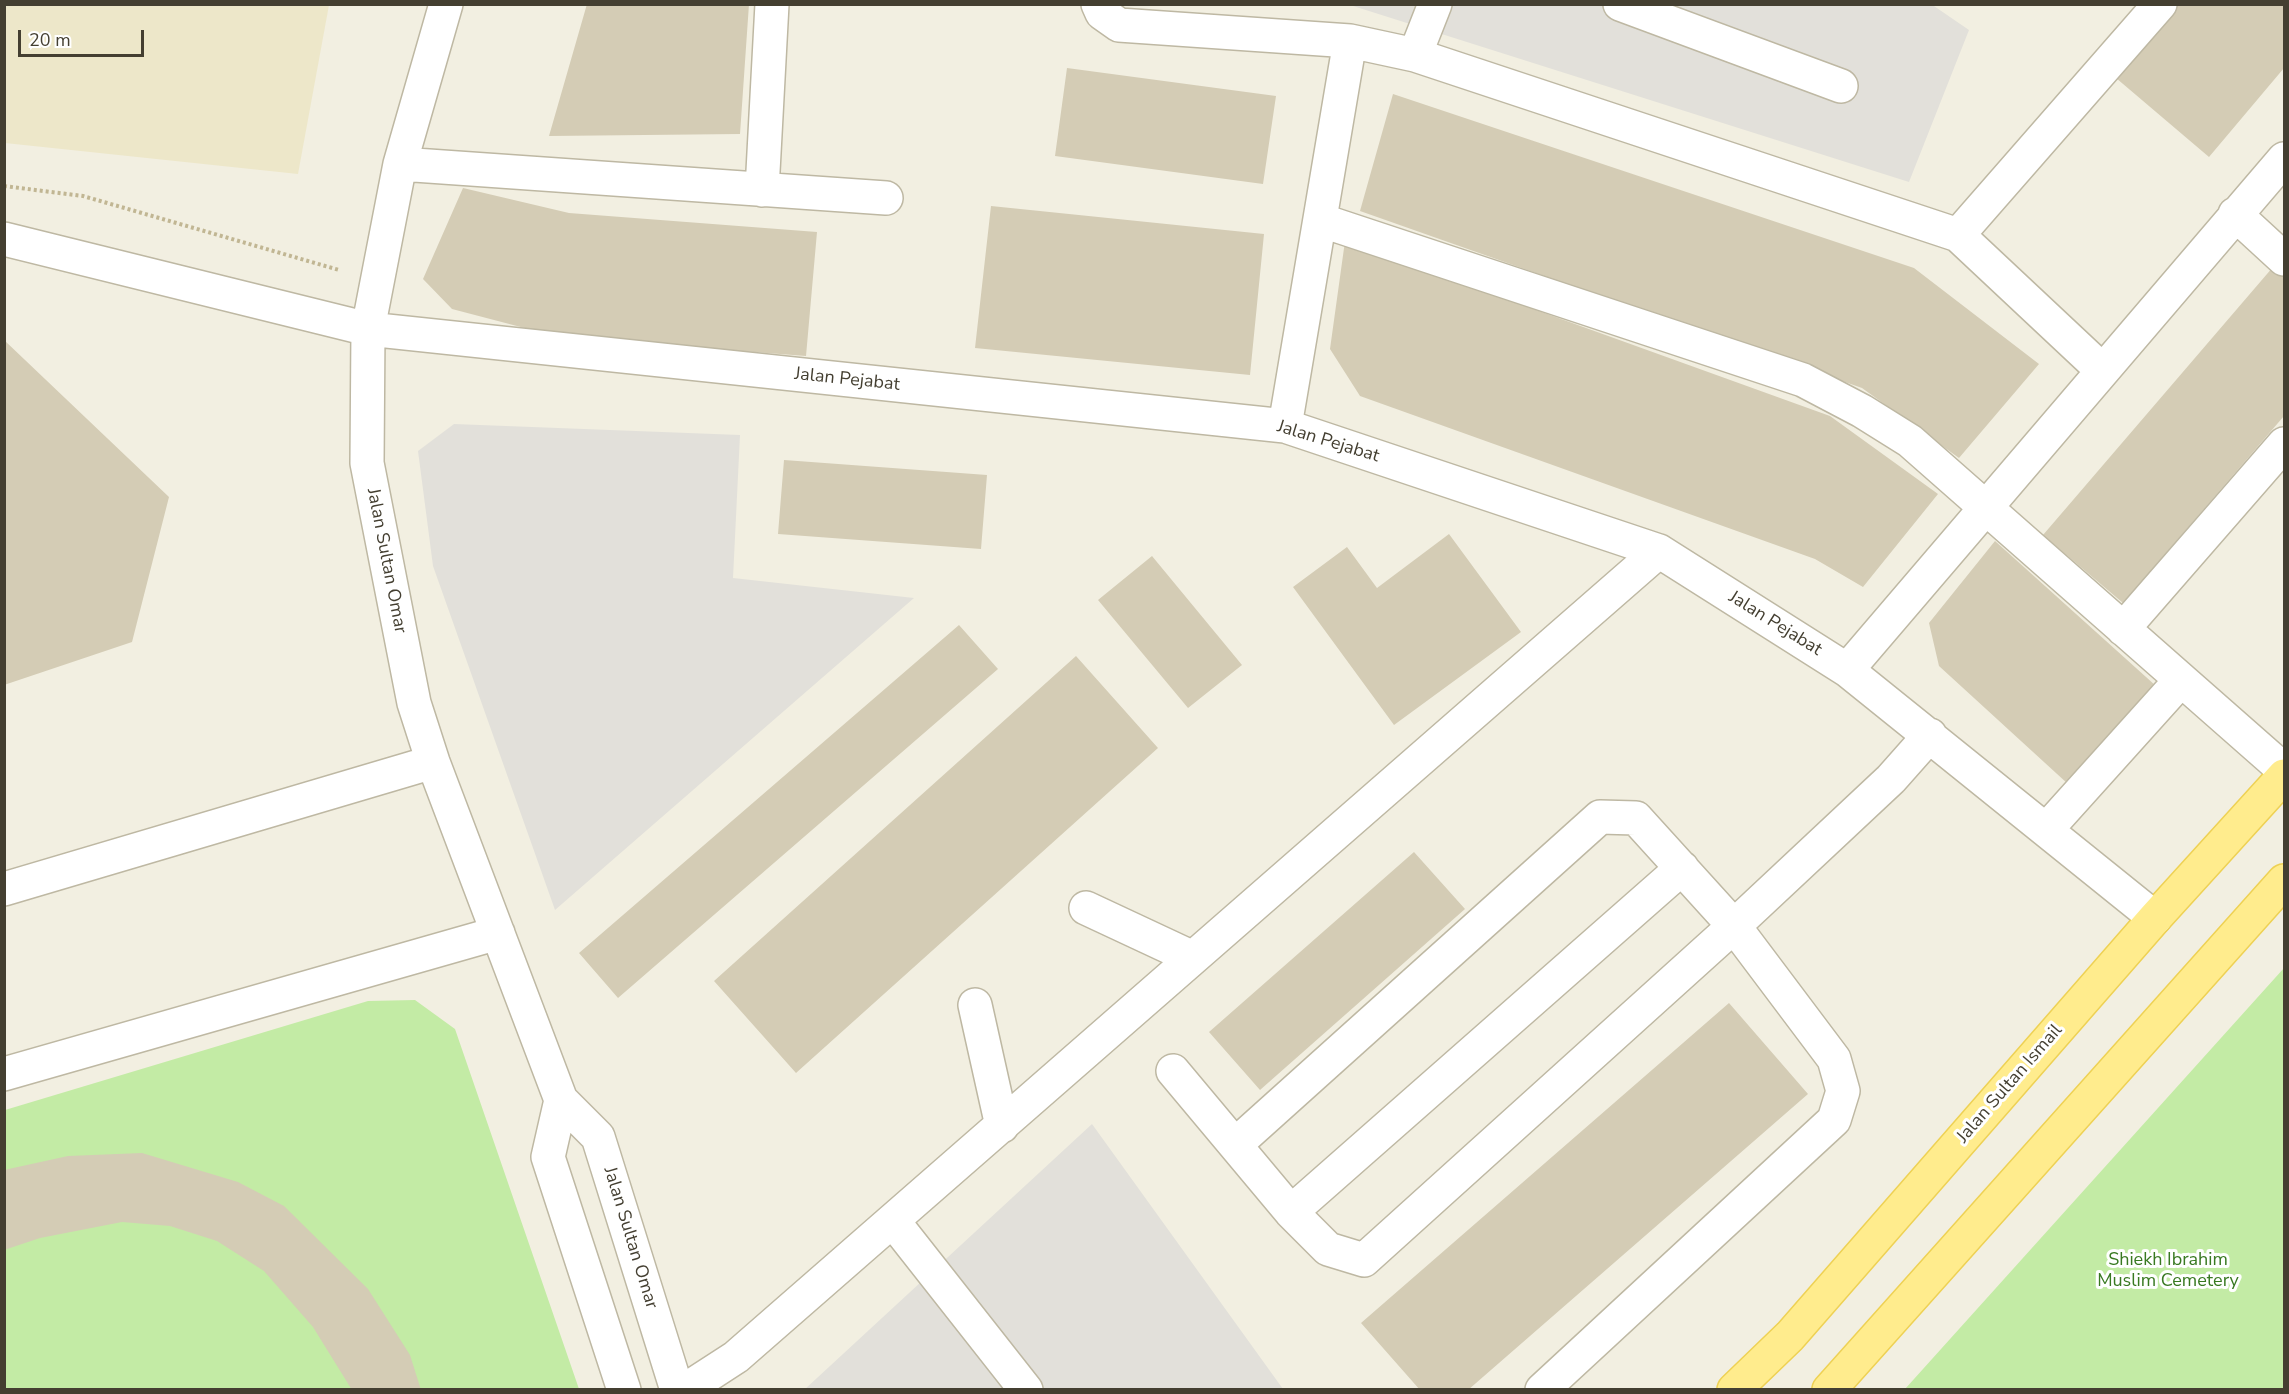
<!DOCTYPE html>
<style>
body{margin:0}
#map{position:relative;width:2289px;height:1394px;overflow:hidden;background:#f2efe1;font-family:"Nunito Sans",sans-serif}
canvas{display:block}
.frame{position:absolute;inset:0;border:6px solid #443f31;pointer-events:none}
.scale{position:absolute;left:18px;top:30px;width:126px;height:27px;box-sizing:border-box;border:3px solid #443f31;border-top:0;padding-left:8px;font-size:18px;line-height:21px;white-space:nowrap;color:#443f31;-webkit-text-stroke:4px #fff;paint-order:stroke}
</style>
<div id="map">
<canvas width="2289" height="1394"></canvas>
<div class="frame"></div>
<div class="scale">20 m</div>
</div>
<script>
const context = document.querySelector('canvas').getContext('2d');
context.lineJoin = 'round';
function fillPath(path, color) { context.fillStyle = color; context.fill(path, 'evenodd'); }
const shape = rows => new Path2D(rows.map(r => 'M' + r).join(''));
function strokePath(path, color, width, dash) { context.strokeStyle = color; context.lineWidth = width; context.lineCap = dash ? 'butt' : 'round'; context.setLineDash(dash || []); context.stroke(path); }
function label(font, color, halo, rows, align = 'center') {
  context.font = font + ' "Nunito Sans",sans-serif'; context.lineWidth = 6; context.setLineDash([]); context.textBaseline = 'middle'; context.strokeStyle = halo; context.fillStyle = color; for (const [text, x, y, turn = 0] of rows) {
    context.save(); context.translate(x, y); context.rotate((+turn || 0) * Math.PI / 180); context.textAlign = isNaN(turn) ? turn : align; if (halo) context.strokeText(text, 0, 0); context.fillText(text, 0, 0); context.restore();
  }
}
const education = shape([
 [5,4,329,5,298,174,5,143]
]);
const green = shape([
 [2284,968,2284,1389,1905,1389],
 [415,1000,455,1029,579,1389,5,1390,5,1110,368,1001]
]);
const parking = shape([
 [1931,4,1969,30,1909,182,1350,5],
 [454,424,740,435,733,578,914,598,555,910,433,566,418,451],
 [1092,1124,1283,1389,804,1390]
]);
const building = shape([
 [587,4,749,4,740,134,549,136],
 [2178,4,2284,4,2284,68,2209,157,2116,78],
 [1067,68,1276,96,1263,184,1055,156],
 [1393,94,1914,268,2039,364,1959,458,1862,388,1360,211],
 [463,188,569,213,817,232,806,356,559,337,452,309,423,279],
 [991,206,1264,234,1250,375,975,348],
 [1345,241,1830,416,1938,494,1863,587,1815,559,1360,396,1330,349],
 [2273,267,2284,276,2284,416,2123,603,2043,535],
 [4,340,169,497,132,642,4,685],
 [784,460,987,475,981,549,778,534],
 [1449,534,1521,632,1394,725,1293,587,1347,547,1377,588],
 [1995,541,2156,686,2068,784,1939,666,1929,623],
 [1152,556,1242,665,1188,708,1098,600],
 [959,625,998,669,618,998,579,953],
 [1076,656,1158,748,796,1073,714,981],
 [1414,852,1465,909,1260,1090,1209,1032],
 [1729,1003,1808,1094,1468,1390,1420,1390,1361,1323],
 [142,1153,238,1182,284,1206,368,1289,410,1355,421,1390,352,1390,313,1327,264,1271,217,1241,170,1226,122,1222,40,1238,4,1250,4,1170,68,1156]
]);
const path = shape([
 [4,186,83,196,339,270]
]);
const minor = shape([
 [446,4,400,164,368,329,367,463,414,703,433,762,561,1100,598,1137,677,1390],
 [1098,4,1102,13,1119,25,1350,41,1415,55,1958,235,2102,370],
 [1620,4,1841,86],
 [1415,55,1435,4],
 [400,164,886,198],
 [762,190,772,4],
 [2235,214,2284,259],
 [1320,220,1803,380,1862,411,1910,441,2284,770],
 [1958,235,2160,4],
 [4,239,368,329,1285,426,1659,551,1847,670,2155,918],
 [1285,426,1350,41],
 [2123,629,2284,444],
 [1847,670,2284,159],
 [2046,830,2181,680],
 [4,889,433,762],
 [1086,908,1193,958],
 [975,1005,1002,1126],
 [1173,1071,1291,1212,1328,1249,1364,1260,1734,926,1891,779,1930,735],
 [4,1074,498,933],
 [561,1100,548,1157,624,1390],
 [1235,1145,1600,817,1636,818,1734,926,1834,1059,1843,1091,1834,1120,1542,1390],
 [1291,1212,1682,868],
 [893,1221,1026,1390],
 [685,1390,736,1357,1659,551]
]);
const major = shape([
 [1734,1390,1790,1336,2155,918,2284,776],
 [1829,1390,2284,881]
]);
const streetNames = [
 ["Jalan Pejabat",847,380,6],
 ["Jalan Pejabat",1328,442,17],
 ["Jalan Sultan Omar",386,561,79],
 ["Jalan Pejabat",1775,624,32],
 ["Jalan Sultan Ismail",2010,1084,-49],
 ["Jalan Sultan Omar",630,1238,73]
];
const parkNames = [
 ["Shiekh Ibrahim",2168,1261],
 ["Muslim Cemetery",2168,1282]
];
fillPath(education, '#ede7c9');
fillPath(green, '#c3eba5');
fillPath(parking, '#e2e0da');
fillPath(building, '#d4ccb5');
strokePath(minor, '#beb8a3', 36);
strokePath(major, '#eed154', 36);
strokePath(path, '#c1b693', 4, [3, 3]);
strokePath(minor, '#fff', 33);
strokePath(major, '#ffec8d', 33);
label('18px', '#443f31', '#fff', streetNames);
label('18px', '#387921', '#fff', parkNames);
</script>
